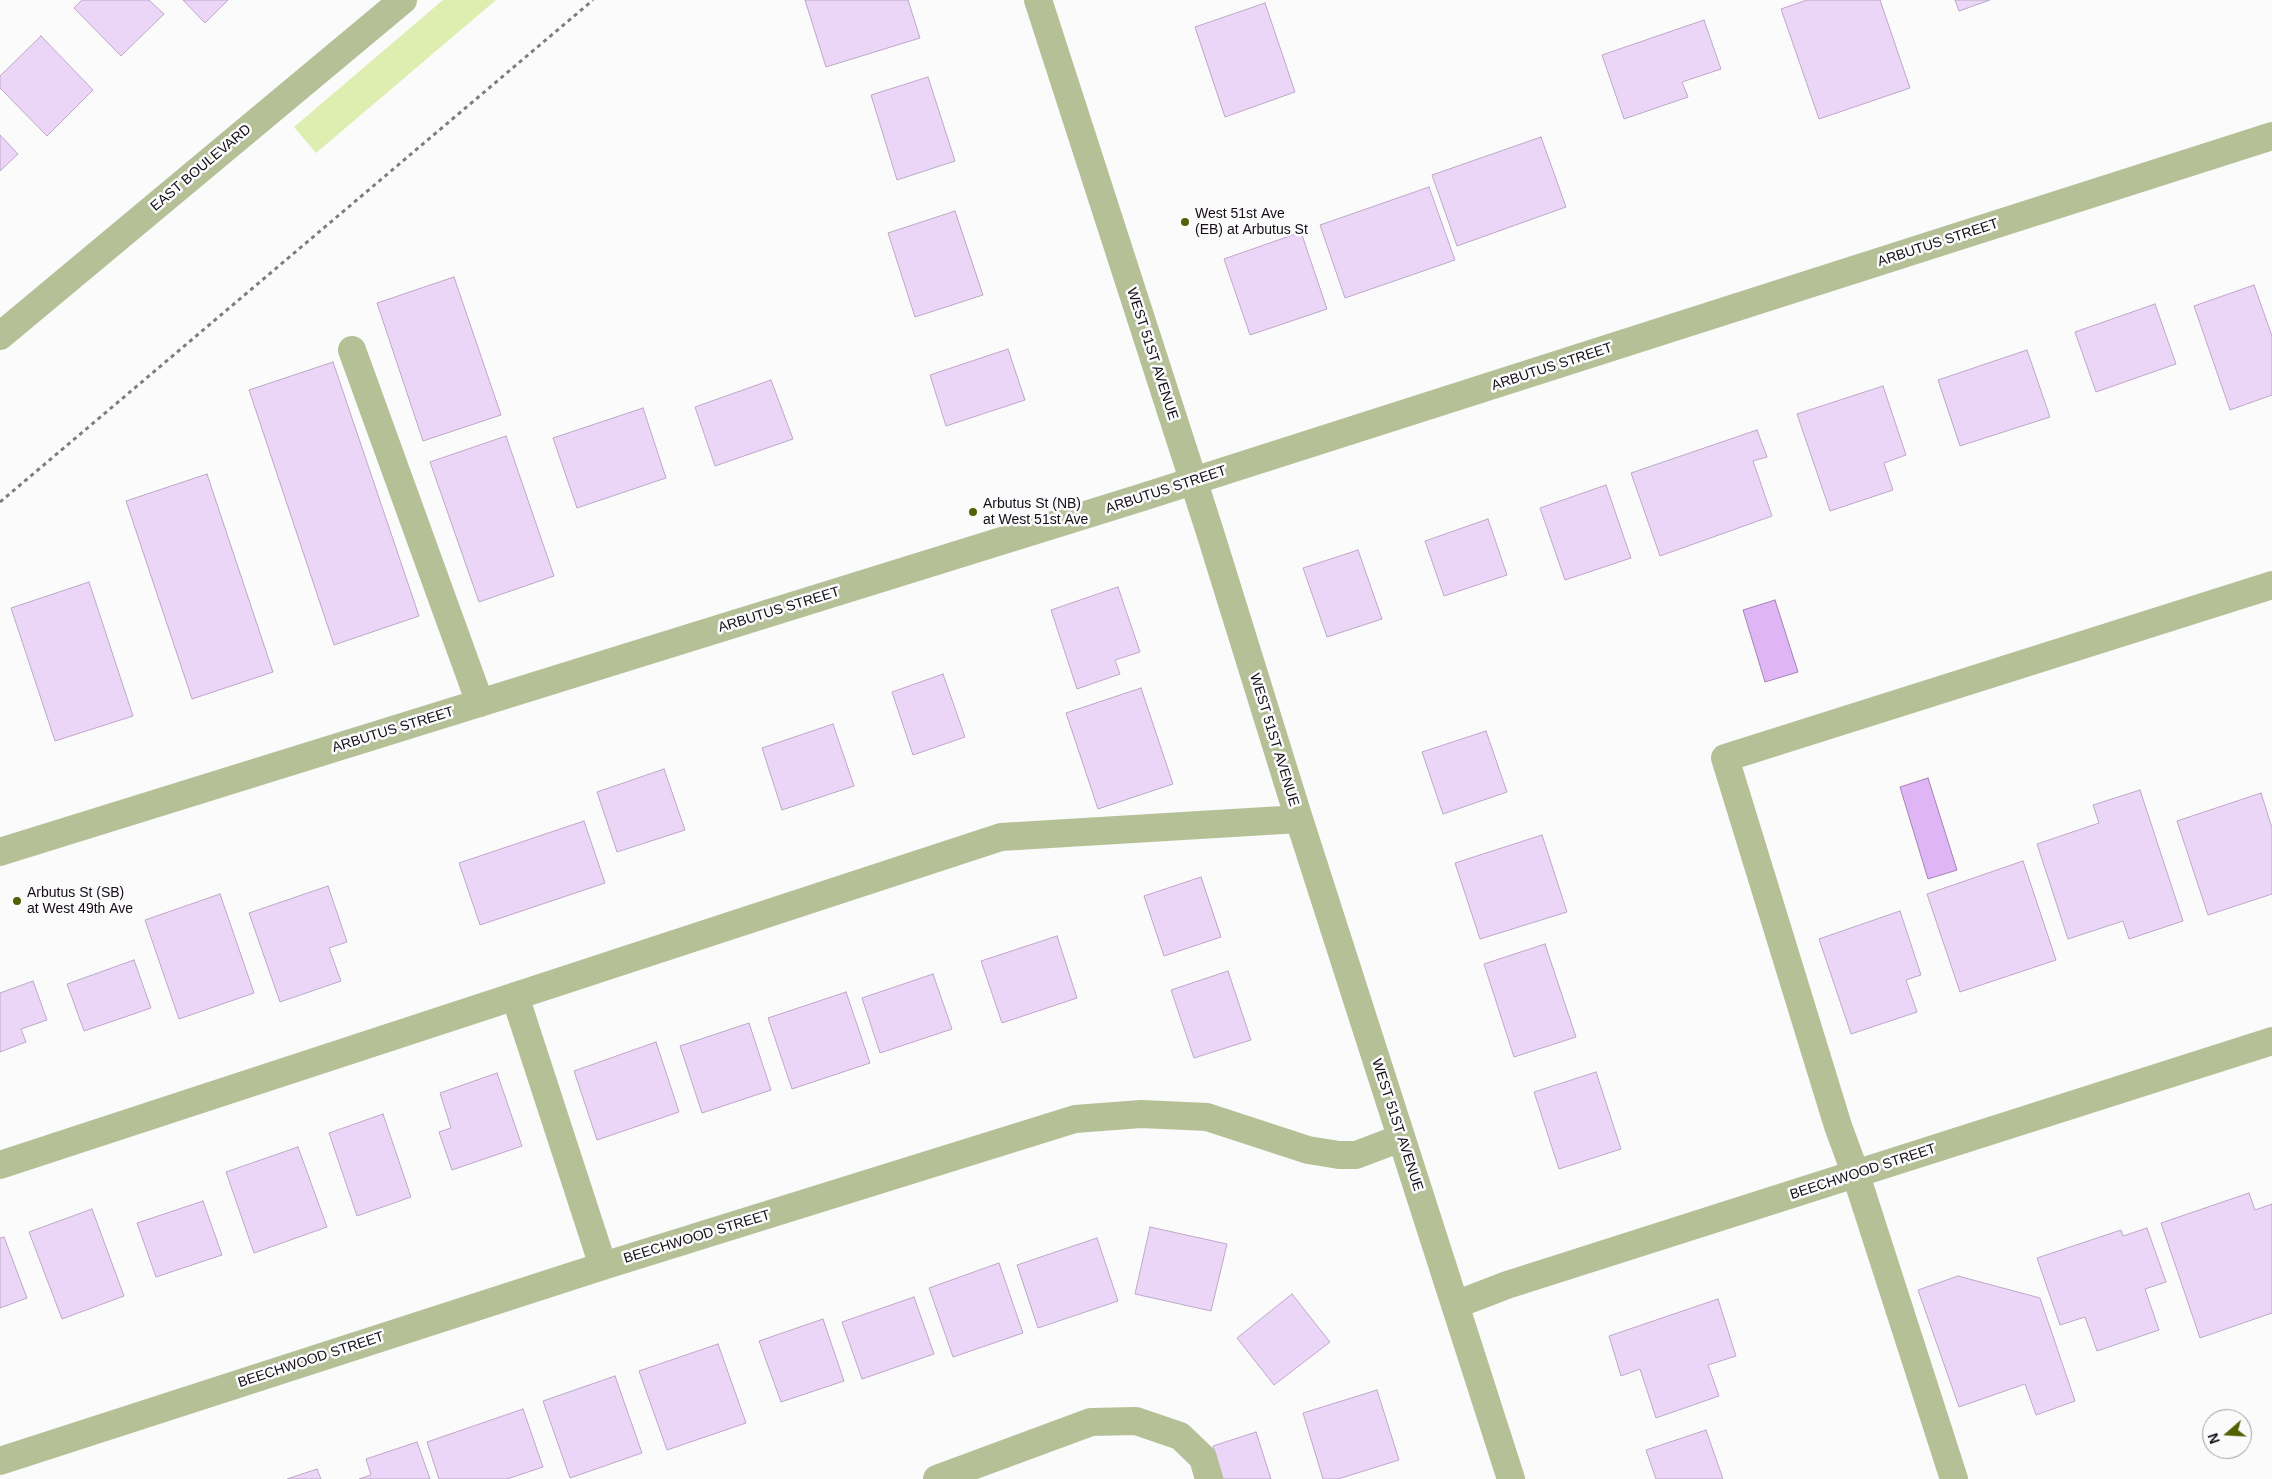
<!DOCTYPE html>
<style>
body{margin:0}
#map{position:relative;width:2272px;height:1479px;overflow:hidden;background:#fbfbfb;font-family:Arial,sans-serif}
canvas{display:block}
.north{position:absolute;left:2202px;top:1409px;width:50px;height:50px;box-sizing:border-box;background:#fbfbfb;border:1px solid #9f9ca0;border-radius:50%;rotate:251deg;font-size:14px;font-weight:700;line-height:20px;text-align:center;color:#140d17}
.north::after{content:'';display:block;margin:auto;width:18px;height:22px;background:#536104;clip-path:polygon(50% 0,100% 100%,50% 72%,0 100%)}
</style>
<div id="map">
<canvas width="2272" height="1479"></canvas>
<div class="north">N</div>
</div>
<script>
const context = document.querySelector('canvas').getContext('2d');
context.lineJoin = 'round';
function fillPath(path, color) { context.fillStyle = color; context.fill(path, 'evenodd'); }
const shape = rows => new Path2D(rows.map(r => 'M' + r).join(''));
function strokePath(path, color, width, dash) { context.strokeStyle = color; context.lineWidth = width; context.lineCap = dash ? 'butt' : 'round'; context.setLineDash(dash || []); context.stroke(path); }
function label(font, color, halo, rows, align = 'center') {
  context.font = font + ' Arial,sans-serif'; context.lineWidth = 5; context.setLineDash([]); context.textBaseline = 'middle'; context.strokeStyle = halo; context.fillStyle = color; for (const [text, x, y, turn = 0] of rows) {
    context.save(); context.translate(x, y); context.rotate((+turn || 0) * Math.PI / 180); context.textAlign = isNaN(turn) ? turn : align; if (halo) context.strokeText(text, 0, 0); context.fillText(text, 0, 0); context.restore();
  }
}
const green = shape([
 [443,0,496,0,316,153,294,127]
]);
const water = shape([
 [1775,600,1798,672,1765,682,1743,610,1775,600],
 [1928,778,1957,870,1928,879,1900,787,1928,778]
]);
const building = shape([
 [82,0,149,0,164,14,121,56,74,8,82,0],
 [183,0,228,0,205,23,183,0],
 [805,0,908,0,920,38,826,67,805,0],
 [1807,0,1880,0,1910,88,1819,119,1781,9,1807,0],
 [1955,0,1990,0,1959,11,1955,0],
 [1265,3,1295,92,1225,117,1195,27,1265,3],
 [1704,20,1721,69,1682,82,1688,97,1624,119,1602,55,1704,20],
 [41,36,93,90,47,136,0,88,0,76,41,36],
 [928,77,955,161,897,180,871,95,928,77],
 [0,135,18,154,0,171,0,135],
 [1541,137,1566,207,1457,246,1432,175,1541,137],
 [1429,187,1455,260,1345,298,1320,225,1429,187],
 [955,211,983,295,915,317,888,233,955,211],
 [1301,232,1327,309,1250,335,1224,259,1301,232],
 [454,277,501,415,423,441,377,303,454,277],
 [2254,285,2272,336,2272,395,2230,410,2194,306,2254,285],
 [2155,304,2176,364,2096,392,2075,332,2155,304],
 [1008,349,1025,400,946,426,930,375,1008,349],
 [2027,350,2050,417,1960,446,1938,380,2027,350],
 [333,362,419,616,334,645,249,390,333,362],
 [771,380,793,439,715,466,695,407,771,380],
 [1883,386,1906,455,1884,463,1893,490,1830,511,1797,414,1883,386],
 [643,408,666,478,577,508,553,438,643,408],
 [1757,430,1767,457,1753,461,1772,516,1660,556,1631,473,1757,430],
 [506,436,554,576,479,602,430,462,506,436],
 [207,474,273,672,192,699,126,501,207,474],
 [1606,485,1631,558,1565,580,1540,508,1606,485],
 [1488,519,1507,575,1444,596,1425,541,1488,519],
 [1358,550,1382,619,1327,637,1303,568,1358,550],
 [89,582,133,716,55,741,11,608,89,582],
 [1118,587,1140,652,1115,660,1120,674,1077,689,1051,610,1118,587],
 [943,674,965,737,913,755,892,692,943,674],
 [1141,688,1173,784,1098,809,1066,713,1141,688],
 [833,724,854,786,782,810,762,748,833,724],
 [1486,731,1507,792,1443,814,1422,752,1486,731],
 [664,769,685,830,617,852,597,792,664,769],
 [2140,790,2183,921,2129,939,2123,921,2068,939,2037,844,2099,823,2093,805,2140,790],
 [2261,793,2272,828,2272,894,2208,915,2177,821,2261,793],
 [584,821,605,883,480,925,459,863,584,821],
 [1542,835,1567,912,1480,939,1455,863,1542,835],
 [2023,861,2056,960,1960,992,1927,894,2023,861],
 [1201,877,1221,937,1164,956,1144,896,1201,877],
 [328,886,347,942,329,948,341,981,280,1002,249,913,328,886],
 [220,894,254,993,179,1019,145,920,220,894],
 [1900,911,1921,975,1906,980,1917,1012,1851,1034,1819,939,1900,911],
 [1057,936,1077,998,1002,1023,981,961,1057,936],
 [1545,944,1576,1037,1514,1057,1484,964,1545,944],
 [134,960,151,1008,84,1031,67,984,134,960],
 [1228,971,1251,1040,1194,1058,1171,990,1228,971],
 [933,974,952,1029,880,1053,862,998,933,974],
 [33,981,47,1020,21,1029,26,1042,0,1052,0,993,33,981],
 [846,992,870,1063,792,1089,768,1018,846,992],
 [749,1023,771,1090,702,1113,680,1046,749,1023],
 [656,1042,679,1112,597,1140,574,1071,656,1042],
 [1596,1072,1621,1149,1559,1169,1534,1092,1596,1072],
 [497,1073,522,1146,452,1170,439,1132,451,1128,440,1093,497,1073],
 [383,1114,411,1197,357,1216,329,1133,383,1114],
 [298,1147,327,1227,254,1253,226,1172,298,1147],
 [2249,1193,2255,1210,2272,1204,2272,1313,2200,1338,2161,1223,2249,1193],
 [203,1201,222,1255,156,1277,137,1223,203,1201],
 [92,1209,124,1296,62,1319,29,1232,92,1209],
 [1150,1227,1227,1244,1211,1311,1135,1294,1150,1227],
 [2147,1228,2166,1282,2145,1289,2159,1330,2097,1351,2085,1317,2060,1325,2037,1258,2121,1230,2123,1236,2147,1228],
 [4,1237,27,1298,0,1308,0,1238,4,1237],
 [1097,1238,1118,1301,1038,1328,1017,1265,1097,1238],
 [999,1263,1023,1333,953,1357,929,1288,999,1263],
 [1958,1276,2040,1298,2075,1401,2036,1415,2025,1384,1959,1407,1918,1290,1958,1276],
 [1292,1294,1330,1342,1274,1385,1237,1338,1292,1294],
 [914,1297,934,1354,862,1379,842,1322,914,1297],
 [1718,1299,1736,1356,1708,1365,1719,1396,1656,1418,1640,1369,1621,1376,1609,1336,1718,1299],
 [823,1319,844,1381,781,1402,759,1341,823,1319],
 [718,1344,746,1423,667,1450,639,1371,718,1344],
 [615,1376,642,1453,570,1478,543,1401,615,1376],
 [1377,1390,1399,1460,1338,1479,1323,1479,1303,1413,1377,1390],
 [523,1409,543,1467,507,1479,439,1479,427,1442,523,1409],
 [1706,1430,1723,1479,1656,1479,1646,1450,1706,1430],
 [1256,1432,1271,1479,1223,1479,1213,1446,1256,1432],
 [417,1442,430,1479,359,1479,371,1475,366,1459,417,1442],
 [317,1469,321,1479,287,1479,317,1469]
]);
const path = shape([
 [0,502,593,0]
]);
const minor = shape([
 [1038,0,1209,529,1299,819,1511,1479],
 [0,336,403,0],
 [352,350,480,703],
 [0,852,1143,497,2272,136],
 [515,996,603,1266],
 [0,1165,1001,837,1299,819],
 [1455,1305,1507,1285,2272,1041],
 [0,1461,603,1266,1075,1119,1141,1114,1207,1117,1308,1150,1339,1155,1356,1155,1401,1138],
 [937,1479,1091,1422,1136,1421,1180,1436,1203,1458,1209,1479],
 [1954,1479,1856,1175,1838,1126,1725,758,2272,585]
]);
const markers = [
 [1185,222,5,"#536104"],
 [973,512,5,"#536104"],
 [17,901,5,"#536104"]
];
const streetNames = [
 ["EAST BOULEVARD",201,168,-40],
 ["ARBUTUS STREET",1938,243,-18],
 ["WEST 51ST AVENUE",1152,354,72],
 ["ARBUTUS STREET",1552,367,-18],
 ["ARBUTUS STREET",1166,490,-18],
 ["ARBUTUS STREET",779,610,-17],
 ["ARBUTUS STREET",393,730,-17],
 ["WEST 51ST AVENUE",1274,740,73],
 ["WEST 51ST AVENUE",1397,1125,72],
 ["BEECHWOOD STREET",1863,1172,-18],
 ["BEECHWOOD STREET",697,1237,-17],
 ["BEECHWOOD STREET",311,1360,-18]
];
const poiNames = [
 ["West 51st Ave",1195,214],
 ["(EB) at Arbutus St",1195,230],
 ["Arbutus St (NB)",983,504],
 ["at West 51st Ave",983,520],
 ["Arbutus St (SB)",27,893],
 ["at West 49th Ave",27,909]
];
fillPath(green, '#deedb0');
fillPath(water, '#e0b5f6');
strokePath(water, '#a383b3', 1);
fillPath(building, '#ebd6f7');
strokePath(building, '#bda8c8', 1);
strokePath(path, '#7f7b81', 3, [4, 4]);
strokePath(minor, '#b6c097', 28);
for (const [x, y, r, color] of markers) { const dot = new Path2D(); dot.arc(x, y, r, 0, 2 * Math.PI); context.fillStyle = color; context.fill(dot); strokePath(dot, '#fbfbfb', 2); }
label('14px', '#140d17', '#fbfbfb', streetNames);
label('14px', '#140d17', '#fbfbfb', poiNames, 'left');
</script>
